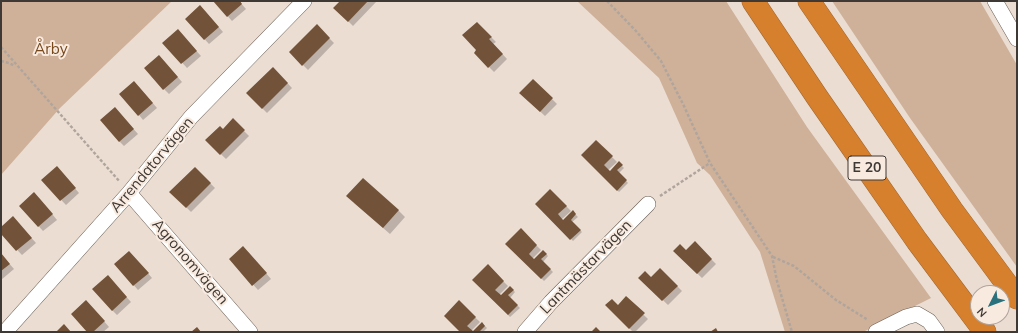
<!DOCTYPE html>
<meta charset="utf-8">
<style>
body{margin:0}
#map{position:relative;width:1018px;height:333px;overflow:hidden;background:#ebddd2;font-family:Mulish,sans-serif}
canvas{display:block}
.frame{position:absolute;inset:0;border:2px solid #3e3935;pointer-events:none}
.north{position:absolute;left:970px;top:285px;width:40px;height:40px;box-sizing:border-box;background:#f8eadf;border:1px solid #aea39b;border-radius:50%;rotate:228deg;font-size:11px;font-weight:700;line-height:16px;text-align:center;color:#3e3935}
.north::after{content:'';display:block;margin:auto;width:14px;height:18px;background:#29717c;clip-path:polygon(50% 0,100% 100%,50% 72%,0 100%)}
</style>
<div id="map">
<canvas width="1018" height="333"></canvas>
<div class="frame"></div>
<div class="north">N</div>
</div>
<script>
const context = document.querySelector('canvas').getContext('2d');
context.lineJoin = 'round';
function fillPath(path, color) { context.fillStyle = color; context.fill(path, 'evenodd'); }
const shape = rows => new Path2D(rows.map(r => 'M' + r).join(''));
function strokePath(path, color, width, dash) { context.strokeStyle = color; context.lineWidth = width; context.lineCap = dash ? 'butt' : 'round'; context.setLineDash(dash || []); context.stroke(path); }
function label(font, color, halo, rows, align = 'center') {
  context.font = font + ' Mulish,sans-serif'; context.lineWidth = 4; context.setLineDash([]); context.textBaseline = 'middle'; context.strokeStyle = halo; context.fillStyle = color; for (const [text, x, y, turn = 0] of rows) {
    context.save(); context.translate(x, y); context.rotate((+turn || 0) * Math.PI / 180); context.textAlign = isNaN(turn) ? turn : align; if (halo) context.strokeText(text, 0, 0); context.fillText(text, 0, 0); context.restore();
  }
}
const green = shape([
 [1,1,172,1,60,108,1,175],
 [577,1,726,1,807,127,931,298,863,332,785,332,760,252,710,175,697,163,659,78],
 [832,1,980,1,1017,65,1017,267,910,118]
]);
const shadow = shape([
 [214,1,239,1,246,9,232,21],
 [341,1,377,1,353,26,335,8],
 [205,11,223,32,209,44,186,19],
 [477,23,496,42,493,44,507,59,494,72,475,53,478,50],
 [317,26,334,43,308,70,290,52],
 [182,35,201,56,187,68,164,43],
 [164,61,182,82,169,94,164,89],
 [273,68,292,88,267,113,247,93],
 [533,80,557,104,545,116,520,93],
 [139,87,157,108,143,120,139,115],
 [119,113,138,134,124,146,119,141],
 [233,120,249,136,226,159,206,140,223,130],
 [596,141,617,162,608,170,610,172,619,163,624,168,619,173,628,183,619,192,582,155],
 [195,168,215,188,191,212,171,192],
 [61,172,79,193,66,205,42,180],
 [550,190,571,211,562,219,563,221,573,212,578,217,572,222,582,232,573,241,536,204],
 [39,198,57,220,43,231,20,206],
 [354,203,398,210,405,217,390,234],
 [17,222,36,243,22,255,1,233,1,228],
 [521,230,541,250,532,259,535,259,543,251,548,256,543,262,553,272,544,281,507,244],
 [695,243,716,264,702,278,674,251,686,251],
 [248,252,271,279,258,290,230,259],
 [1,254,14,269,1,280],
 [134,257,152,278,138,290,115,264],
 [488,266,508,286,499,295,502,295,510,287,515,292,510,298,520,308,510,317,474,280],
 [660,269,682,291,668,305,640,278,651,278],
 [112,281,131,302,117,315,112,310],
 [626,298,648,319,635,332,633,332,607,305,618,306],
 [459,302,480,322,471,331,472,332,462,332],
 [91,306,109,327,103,332,89,332],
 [482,323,487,328,483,332,473,332]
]);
const building = shape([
 [213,1,240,1,242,4,227,17],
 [340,1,368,1,348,22,333,8],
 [200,5,219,27,204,40,185,19],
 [477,22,492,37,489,39,503,54,488,68,474,53,476,50,462,35],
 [317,24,330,38,302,66,289,52],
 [178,29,197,51,181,64,162,43],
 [159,55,178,77,163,90,144,68],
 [273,67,288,83,262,109,246,93],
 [533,79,553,98,540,112,519,93],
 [134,81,153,103,138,116,119,94],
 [115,107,134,129,119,142,100,120],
 [233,118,245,130,220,155,205,140,220,126,223,129],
 [596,140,613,156,604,165,610,171,619,161,623,165,617,170,627,180,617,191,581,155],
 [57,166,76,188,60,201,41,180],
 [195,167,211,183,186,208,169,192],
 [363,178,399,210,383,228,346,196],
 [550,189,567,206,558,214,563,220,573,210,576,214,571,220,581,230,570,240,535,204],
 [34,192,53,214,38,227,19,206],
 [13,216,32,238,16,251,1,234,1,227],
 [521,228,537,245,529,254,534,259,543,250,547,254,541,259,551,269,541,279,505,244],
 [695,241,712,259,697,274,673,251,680,244,686,250],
 [243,246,267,273,252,286,229,259],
 [129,251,149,273,133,286,114,264],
 [1,253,10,264,1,271],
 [488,264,504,281,495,290,501,295,510,286,514,290,508,295,518,305,508,315,472,280],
 [660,268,678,286,662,301,638,278,645,271,651,277],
 [108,275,127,297,112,311,92,289],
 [626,296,645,313,629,329,605,305,612,299,618,305],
 [86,300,105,321,93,332,87,332,71,314],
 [459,300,476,317,467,326,473,331,482,322,485,326,480,331,481,332,460,332,444,316],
 [64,324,71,332,56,332],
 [197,327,201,332,191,332],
 [596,327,601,332,591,332],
 [716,328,718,332,710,332]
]);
const path = shape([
 [607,1,636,31,661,61,683,104,710,163,772,256,777,281,792,332],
 [1,47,120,182],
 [1,61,9,63,15,66],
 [660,196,710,163],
 [773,257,794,266,836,300,868,320]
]);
const minor = shape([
 [995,1,1017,39],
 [129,193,250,332],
 [5,332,129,193,191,117,304,1],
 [525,332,551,302,648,204],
 [876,332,906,317,917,314,929,321,937,332]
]);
const motorway = shape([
 [753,1,817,97,917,241,985,332],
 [809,1,952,210,1017,298]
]);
const shields = [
 [867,168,38]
];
const shieldNames = [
 ["E 20",867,168]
];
const parkNames = [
 ["Årby",51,49]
];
const streetNames = [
 ["Arrendatorvägen",152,165,-50],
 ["Agronomvägen",190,262,49],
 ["Lantmästarvägen",586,267,-46]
];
fillPath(green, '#cfb19a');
fillPath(shadow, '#0003');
fillPath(building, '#725339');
strokePath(minor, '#6a5e55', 16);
strokePath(motorway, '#a16730', 23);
strokePath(path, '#b0a59c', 2.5, [3, 2]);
strokePath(minor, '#fff', 15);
strokePath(motorway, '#d6802d', 22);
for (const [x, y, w] of shields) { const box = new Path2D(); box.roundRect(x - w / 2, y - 12, w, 24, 3); context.fillStyle = '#f8eadf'; context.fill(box); strokePath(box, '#3e3935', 1); }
label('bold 14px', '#3e3935', null, shieldNames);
label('15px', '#77481c', '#f8eadf', parkNames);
label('15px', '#3e3935', '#f8eadf', streetNames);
</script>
